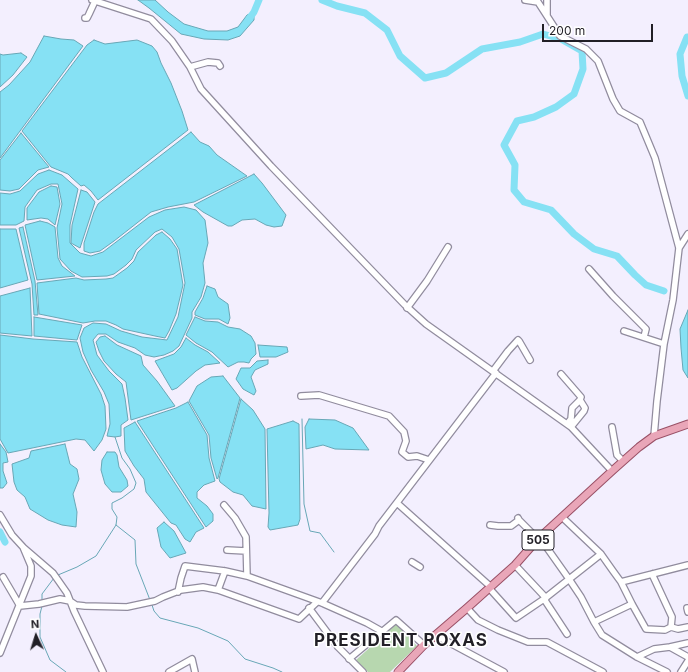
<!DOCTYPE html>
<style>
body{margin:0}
#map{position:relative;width:688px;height:672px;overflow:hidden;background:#f3effe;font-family:Inter,sans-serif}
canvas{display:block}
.north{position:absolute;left:16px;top:616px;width:40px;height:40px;-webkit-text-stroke:3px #fff;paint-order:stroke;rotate:356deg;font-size:11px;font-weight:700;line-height:16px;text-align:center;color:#211f26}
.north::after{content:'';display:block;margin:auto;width:14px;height:18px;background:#211f26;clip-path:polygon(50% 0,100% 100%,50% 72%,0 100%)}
.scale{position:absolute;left:542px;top:24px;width:111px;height:18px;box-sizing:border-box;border:2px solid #211f26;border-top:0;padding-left:5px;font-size:12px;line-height:14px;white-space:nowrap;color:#211f26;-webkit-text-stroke:3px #fff;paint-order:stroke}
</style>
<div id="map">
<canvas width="688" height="672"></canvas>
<div class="north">N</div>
<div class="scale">200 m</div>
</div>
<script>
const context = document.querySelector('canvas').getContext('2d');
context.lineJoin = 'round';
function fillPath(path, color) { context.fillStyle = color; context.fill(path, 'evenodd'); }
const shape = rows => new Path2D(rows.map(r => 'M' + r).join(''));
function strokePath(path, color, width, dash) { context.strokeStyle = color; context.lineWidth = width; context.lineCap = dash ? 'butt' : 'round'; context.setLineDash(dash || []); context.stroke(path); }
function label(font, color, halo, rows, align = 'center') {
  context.font = font + ' Inter,sans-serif'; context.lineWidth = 3; context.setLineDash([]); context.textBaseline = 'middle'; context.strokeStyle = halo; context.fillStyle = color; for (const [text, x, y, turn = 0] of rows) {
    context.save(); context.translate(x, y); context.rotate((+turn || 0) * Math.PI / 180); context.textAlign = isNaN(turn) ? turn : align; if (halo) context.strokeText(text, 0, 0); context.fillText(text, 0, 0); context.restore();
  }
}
const green = shape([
 [397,623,417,646,390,672,368,672,356,660]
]);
const water = shape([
 [138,0,155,0,168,12,184,24,208,31,227,31,238,27,247,15,254,12,254,20,240,36,228,40,204,39,181,34,149,8,138,0],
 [44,36,61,39,74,40,83,46,0,158,0,92,9,85,30,62,44,36],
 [94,40,105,44,137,40,152,46,157,52,161,63,171,83,182,111,188,130,98,200,91,191,84,185,81,186,72,178,68,174,51,167,22,131,87,45,94,40],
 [21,53,27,57,13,75,0,87,0,54,3,55,21,53],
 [191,132,200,142,209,146,217,155,247,176,194,202,168,207,151,212,114,241,100,251,90,253,84,251,84,243,94,212,98,204,191,132],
 [21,133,49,167,38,170,19,189,10,191,0,190,0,160,21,133],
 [49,170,62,175,78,189,70,225,70,243,80,253,91,256,103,252,149,217,165,210,184,207,196,210,205,220,208,243,203,263,205,283,201,297,192,312,192,318,179,346,173,351,164,355,154,357,145,355,135,348,118,342,106,334,98,334,93,340,97,355,109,371,122,384,125,398,128,420,121,425,121,436,115,437,107,436,110,424,109,404,104,392,91,370,83,352,80,338,84,328,93,323,106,324,121,331,142,337,167,340,178,317,185,283,179,249,172,237,162,229,155,232,136,250,132,259,126,265,114,274,107,276,82,277,71,271,60,259,57,228,62,204,58,184,51,184,37,190,25,207,24,221,16,225,0,225,0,193,10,194,20,191,38,174,49,170],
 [254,174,262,183,286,215,282,226,274,227,266,225,255,219,242,220,232,226,228,226,203,212,194,205,254,174],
 [51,186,57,187,60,204,55,225,48,219,41,218,27,220,27,208,39,192,51,186],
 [81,190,87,192,95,202,80,248,71,243,72,225,81,190],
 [40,221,48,223,55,227,58,258,62,266,75,276,37,280,25,225,40,221],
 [23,227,35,281,38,315,34,315,32,284,19,228,23,227],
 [0,229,16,229,28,280,0,288,0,229],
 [162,232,170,239,177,249,183,285,176,314,169,331,165,338,155,336,123,329,116,325,106,321,95,321,83,323,39,314,37,283,76,278,84,280,106,279,113,278,127,268,134,261,138,252,156,235,162,232],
 [207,286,215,289,218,297,228,304,230,318,228,324,219,319,205,319,195,315,195,312,203,298,207,286],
 [30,288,32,336,0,333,0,296,30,288],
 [688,310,688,378,683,370,681,348,680,329,688,310],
 [34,317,82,325,77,340,34,336,34,317],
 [195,317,205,321,218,322,228,327,240,329,251,336,255,343,256,354,251,359,249,363,244,362,238,362,228,367,212,352,196,343,186,335,195,317],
 [0,335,33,339,77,342,82,357,101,394,105,406,106,429,102,440,94,451,85,440,76,439,8,453,0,439,0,335],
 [105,336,117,345,141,356,143,365,157,381,175,406,131,420,126,382,116,374,104,361,99,351,96,342,100,337,105,336],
 [186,338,195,345,208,352,220,363,205,365,196,371,177,388,172,390,155,361,174,354,181,347,186,338],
 [258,345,287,347,288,352,276,357,260,357,258,345],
 [268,360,268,364,255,370,251,377,256,391,254,395,243,389,236,379,241,368,250,368,257,361,268,360],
 [223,376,240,398,218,478,217,479,211,458,209,435,189,401,197,386,211,377,223,376],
 [241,399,253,410,265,429,266,509,252,506,243,495,233,492,220,482,219,479,241,399],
 [188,402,207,435,209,458,215,481,204,485,197,492,197,498,207,506,213,514,213,521,206,527,137,421,176,408,188,402],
 [309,419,335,420,353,428,369,450,335,449,323,445,306,449,305,427,309,419],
 [293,421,299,424,300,519,298,525,270,530,268,527,269,513,267,429,293,421],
 [135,422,204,528,196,532,190,542,185,539,176,525,171,523,146,492,144,479,134,466,125,451,124,428,135,422],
 [0,444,6,452,8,462,3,463,3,471,7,483,3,488,0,488,0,444],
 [65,444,70,464,77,469,79,479,73,494,77,512,76,527,62,525,48,520,30,509,25,497,17,490,14,482,12,464,29,458,31,451,65,444],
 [107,452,115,452,117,455,119,467,127,480,128,486,121,492,112,492,105,484,101,470,102,460,107,452],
 [164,522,174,531,186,553,170,558,161,547,157,528,164,522]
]);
const stream = shape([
 [302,419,304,504,310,531,320,533,334,552],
 [116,525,135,540,136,564,150,600],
 [58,575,77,567,96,556,116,525,117,517,112,509,112,503,122,498,134,489,136,483,130,469,122,458,115,437],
 [42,601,42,594,54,578],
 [152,605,154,611,160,618,198,628,228,641,245,659,273,668,282,672],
 [42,606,40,614,40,637,50,660,66,672]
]);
const river = shape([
 [322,0,337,6,365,13,387,30,400,56,425,78,446,73,482,49,520,42,543,34,561,39,582,51,583,69,574,94,556,107,534,117,517,121,504,145,515,165,514,190,524,202,551,210,574,234,594,249,617,256,635,275,646,285,664,291],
 [249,19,254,12,259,0],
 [688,37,687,37,680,54,682,76,688,96],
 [0,532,5,542]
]);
const minor = shape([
 [92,0,151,19,172,41,190,67,201,89,271,166,405,305,426,324,571,427,612,471],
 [525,0,538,2,560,36,586,49,598,61,613,99,620,111,640,122,655,158,679,248,673,300,664,344,657,401,654,436],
 [547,15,547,0],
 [85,18,87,18,89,14,95,1],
 [190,67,208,62,218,63,220,66],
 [679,248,688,234],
 [589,269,613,296,646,329,644,337],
 [407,308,427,281,448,247],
 [624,331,664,344],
 [493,371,508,351,518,340,519,341,530,360],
 [561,374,581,397,580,400],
 [301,396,319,395,389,416,404,432,406,441,402,452,408,457,417,456,429,460],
 [567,424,571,419,572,408,580,400,585,408,584,411,571,427],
 [612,427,617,455,623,461],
 [397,503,491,587],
 [224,505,235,518,246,537,247,576],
 [0,515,12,535,23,547,31,566,31,576,0,653],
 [562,517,601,554,613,571,621,582,632,604,646,629,665,630,671,627,678,629,688,627],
 [518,518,519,520,538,539],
 [490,525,498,526,511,526,519,520],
 [540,538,569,579,581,597,594,622,602,635,637,657,667,672],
 [24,548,53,573,67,593,74,611,103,672],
 [227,550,246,551],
 [412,562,420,567],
 [515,565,546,598],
 [652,574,672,617,671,627],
 [3,577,20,606],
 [621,582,688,565],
 [489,588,516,618,544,599,601,554],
 [218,590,225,571],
 [178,592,181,578,185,566,225,571,247,576,322,603,367,623,383,632],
 [544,599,567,634],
 [322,603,375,534,379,526,496,373],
 [20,606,39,604,60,599,70,601,76,605,85,606,127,607,155,601,163,597,181,590,203,587,218,590,299,619,317,602],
 [309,608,338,647,363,672],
 [467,608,478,620,498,630,528,642,547,642,603,672],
 [688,608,687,608,688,612],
 [594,622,632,604],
 [435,635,504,672],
 [670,647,688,643],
 [637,657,654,649,670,647,688,657],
 [349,659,396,620,424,645],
 [169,672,192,659,195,672],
 [681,672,688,661]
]);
const major = shape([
 [398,672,424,645,467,608,515,565,538,539,612,471,639,447,654,436,688,424]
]);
const shields = [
 [538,540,32]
];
const shieldNames = [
 ["505",538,540]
];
const districtNames = [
 ["PRESIDENT ROXAS",401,641]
];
fillPath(green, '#b7d7af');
fillPath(water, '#86e1f4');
strokePath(water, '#68a7b6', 1);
strokePath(stream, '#68a7b6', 1);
strokePath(river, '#86e1f4', 7);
strokePath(minor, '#918c9e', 8);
strokePath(major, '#995066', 9);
strokePath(minor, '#fff', 5.5);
strokePath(major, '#e9a6b8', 7);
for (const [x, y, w] of shields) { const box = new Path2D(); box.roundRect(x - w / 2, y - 10, w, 20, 3); context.fillStyle = '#fff'; context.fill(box); strokePath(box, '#211f26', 1); }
label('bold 12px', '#211f26', null, shieldNames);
context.letterSpacing = '1px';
label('bold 17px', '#211f26', '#fff', districtNames);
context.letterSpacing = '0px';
</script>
